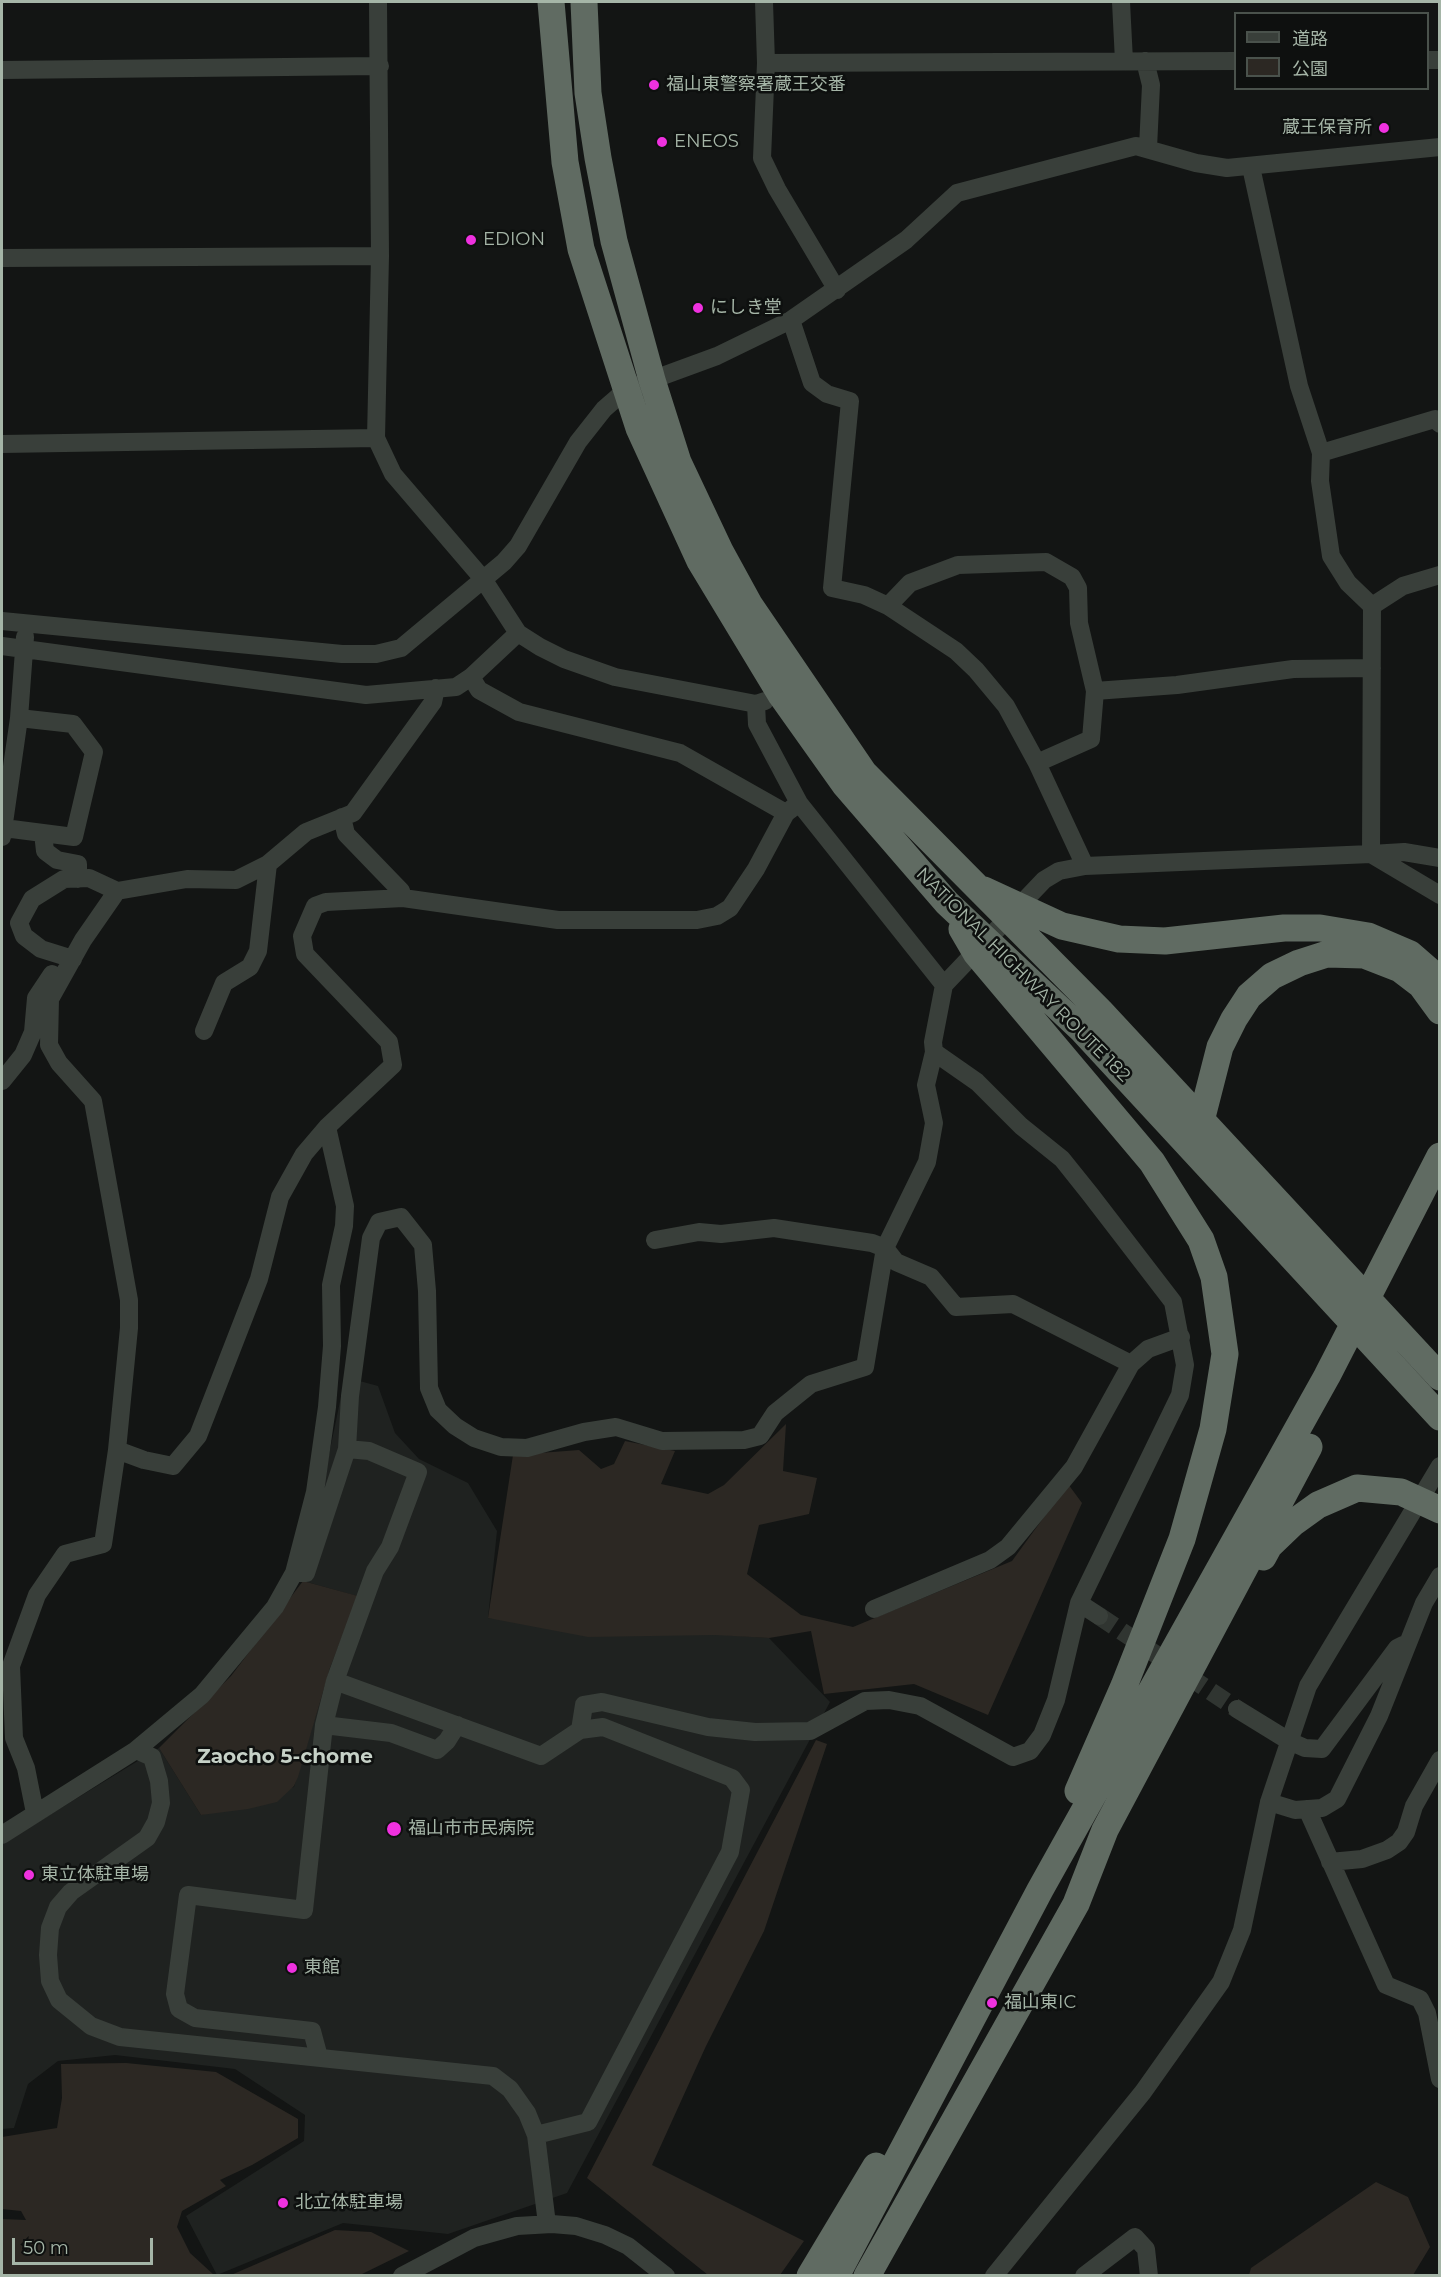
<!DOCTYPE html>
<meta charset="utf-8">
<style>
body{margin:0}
#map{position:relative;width:1441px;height:2277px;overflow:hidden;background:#131514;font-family:Montserrat,"Noto Sans JP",sans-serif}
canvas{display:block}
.frame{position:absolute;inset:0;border:3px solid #a5b5a7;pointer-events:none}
.legend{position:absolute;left:1234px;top:12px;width:195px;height:78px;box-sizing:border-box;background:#0e100f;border:2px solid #4a524c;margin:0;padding:8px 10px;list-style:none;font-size:18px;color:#a5b5a7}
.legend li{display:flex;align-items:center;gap:12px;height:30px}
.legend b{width:30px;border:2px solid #4a524c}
.scale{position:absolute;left:12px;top:2238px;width:141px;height:27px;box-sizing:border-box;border:3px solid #a5b5a7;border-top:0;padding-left:8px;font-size:18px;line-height:21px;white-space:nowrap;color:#a5b5a7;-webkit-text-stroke:4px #0e100f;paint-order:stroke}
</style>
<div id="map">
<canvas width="1441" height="2277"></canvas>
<div class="frame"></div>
<ul class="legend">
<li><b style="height:8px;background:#393f3a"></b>道路</li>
<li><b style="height:16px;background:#2c2823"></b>公園</li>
</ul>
<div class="scale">50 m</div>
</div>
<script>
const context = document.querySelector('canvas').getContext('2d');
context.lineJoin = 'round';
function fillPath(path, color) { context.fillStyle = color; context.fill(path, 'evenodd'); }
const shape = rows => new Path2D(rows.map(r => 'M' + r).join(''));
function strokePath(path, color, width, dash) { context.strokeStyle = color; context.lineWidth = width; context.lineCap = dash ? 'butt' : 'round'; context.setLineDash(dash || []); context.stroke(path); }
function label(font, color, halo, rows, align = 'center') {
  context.font = font + ' Montserrat,"Noto Sans JP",sans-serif'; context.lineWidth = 5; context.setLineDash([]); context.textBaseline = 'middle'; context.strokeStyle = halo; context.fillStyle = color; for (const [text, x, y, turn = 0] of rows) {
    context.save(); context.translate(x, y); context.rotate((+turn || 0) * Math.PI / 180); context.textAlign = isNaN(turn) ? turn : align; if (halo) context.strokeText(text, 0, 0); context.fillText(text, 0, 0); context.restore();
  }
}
const built = shape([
 [345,1377,378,1386,395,1433,419,1459,468,1483,497,1531,488,1618,769,1638,830,1702,567,2193,448,2234,343,2223,217,2275,186,2216,304,2141,305,2115,235,2069,115,2055,58,2061,28,2084,14,2128,2,2129,2,1844,159,1748,201,1815,294,1787,330,1668,357,1596,303,1581]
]);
const green = shape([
 [786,1424,783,1471,817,1478,809,1514,759,1525,747,1574,801,1615,853,1627,1012,1561,1068,1484,1082,1503,988,1715,914,1684,824,1694,811,1631,769,1638,715,1635,588,1637,488,1618,513,1455,579,1450,601,1469,614,1464,625,1441,675,1451,661,1484,708,1494,724,1485],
 [303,1581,358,1596,330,1668,298,1777,294,1786,277,1802,248,1809,201,1815,159,1748,231,1676],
 [816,1740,827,1744,764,1931,706,2046,652,2165,804,2241,780,2275,708,2275,587,2178],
 [126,2063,216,2072,298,2119,298,2138,252,2165,220,2180,226,2186,182,2211,177,2227,190,2253,214,2275,2,2275,2,2219,26,2220,21,2211,2,2209,2,2137,57,2128,62,2098,61,2064],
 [1376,2182,1408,2197,1430,2247,1413,2275,1249,2275,1251,2268],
 [335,2230,371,2232,409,2251,360,2275,231,2275]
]);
const minorTunnel = shape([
 [1099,1616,1237,1709]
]);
const minor = shape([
 [378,2,380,256,376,438,393,474,483,579,518,633,540,647,564,659,615,677,756,704,765,701],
 [764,2,766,63,762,158,777,189,837,290],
 [1121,2,1124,61],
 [1428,60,1440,60],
 [1145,61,1151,85,1148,148],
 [766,63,1236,61],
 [2,70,380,66],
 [1251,167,1299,386,1321,453,1320,481,1331,556,1348,583,1372,606,1371,854,1404,852,1440,858],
 [2,258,380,256],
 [791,320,812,383,827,394,850,401,832,588,864,595,888,606,956,651,976,670,1006,706,1037,763,1085,866],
 [2,444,376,438],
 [1321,453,1435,419,1440,424],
 [888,606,910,583,958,565,1046,562,1072,577,1078,588,1079,623,1095,691,1091,739,1037,763],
 [1372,606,1403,586,1440,575],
 [2,621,342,654,376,654,401,648,504,562,518,546,578,442,604,409,627,389,717,356,791,320,906,240,957,193,1136,146,1196,163,1227,168,1440,147],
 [2,646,366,695,456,687,471,677,518,633],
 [471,677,479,690,519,712,680,753,786,813],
 [436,688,433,702,353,813,306,832,268,864,236,880,187,879,117,891,83,940,50,999,49,1045,59,1063,93,1101,129,1300,129,1328,117,1450,144,1460,173,1466,198,1436,259,1279,280,1197,304,1154,327,1127,393,1065,389,1042,305,954,302,936,315,906,326,902,403,898,558,920,697,920,717,916,730,908,756,869,786,813,799,803],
 [1095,691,1177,685,1293,669,1372,668],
 [342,817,346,834,401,891,403,898],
 [4,828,74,837,94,752,73,724,19,718],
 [43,833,45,851,57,860,78,864,78,879],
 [2,837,19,718,25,637],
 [73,959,41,949,24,936,19,923,32,899,64,879,89,878,117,891],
 [944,985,1044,880,1059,871,1085,866,1371,854,1440,895],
 [204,1031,224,983,250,967,258,951,268,864],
 [2,1081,23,1055,33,1032,36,998,52,974],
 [655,1240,699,1232,721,1234,774,1228,872,1243,885,1248,896,1262,931,1277,956,1307,1013,1304,1131,1364],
 [294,1573,306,1573,347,1449,350,1396,371,1238,379,1222,401,1217,423,1245,427,1291,429,1388,438,1410,455,1426,474,1438,501,1447,527,1448,584,1432,616,1427,662,1441,744,1440,760,1436,775,1413,811,1384,865,1367,885,1248,927,1162,934,1123,926,1085,934,1052],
 [1079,1603,1099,1616],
 [874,1609,990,1560,1008,1547,1074,1467,1131,1364,1148,1349,1181,1337],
 [335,1681,541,1756,580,1730,603,1727,732,1778,741,1790,730,1852,588,2122,536,2135],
 [1237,1709,1289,1741,1305,1748,1322,1749,1397,1648,1403,1645],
 [324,1725,391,1733,437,1750,447,1741,457,1725],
 [580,1730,584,1705,602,1702,708,1727,755,1732,810,1731,865,1701,889,1700,920,1706,1013,1757,1030,1751,1042,1735,1056,1700,1079,1603,1180,1395,1185,1365,1173,1302,1090,1194,1062,1159,1021,1126,977,1082,934,1052,933,1042,944,985,799,803,757,724,756,704],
 [136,1750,202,1695,275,1607,294,1573,315,1492,327,1407,332,1346,331,1285,344,1226,345,1206,327,1127],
 [1269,1802,1295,1810,1322,1808,1337,1799,1379,1716,1424,1603,1440,1576],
 [1307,1809,1386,1985,1420,1999,1427,2013,1440,2079],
 [35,1813,26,1768,14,1738,11,1666,37,1595,65,1554,103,1544,117,1450],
 [2,1835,136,1750,152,1757,159,1781,161,1803,156,1822,147,1838,71,1892,58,1907,50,1928,48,1955,50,1981,59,2000,91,2026,120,2037,493,2076,510,2089,527,2113,536,2135,547,2224],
 [1330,1862,1362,1859,1387,1850,1399,1842,1406,1832,1414,1806,1440,1760],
 [319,2057,312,2031,195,2018,179,2009,175,1994,188,1895,304,1910,324,1725,335,1681,375,1571,390,1547,418,1472,369,1451,347,1449],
 [402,2276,474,2238,517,2226,552,2224,576,2226,605,2235,628,2246,666,2276],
 [994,2276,1143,2092,1221,1982,1242,1930,1269,1802,1308,1686,1440,1466],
 [1084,2276,1135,2237,1146,2249,1149,2276]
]);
const highway = shape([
 [551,2,565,162,581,249,639,428,700,561,781,695,845,785,947,903,1083,1031,1440,1417],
 [584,2,588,93,598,158,614,241,652,380,678,462,720,551,749,604,864,773,1100,1011,1440,1377],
 [984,890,1062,926,1119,939,1165,941,1284,928,1320,928,1368,936,1410,954,1440,980],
 [962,929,976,953,1152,1162,1201,1240,1214,1277,1225,1354,1213,1429,1182,1539,1124,1686,1078,1791],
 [1201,1121,1220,1047,1234,1019,1249,996,1272,976,1299,963,1327,954,1364,955,1400,969,1421,985,1440,1011],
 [1263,1557,1269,1546,1293,1523,1318,1505,1357,1488,1401,1492,1440,1510],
 [810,2276,876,2166],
 [836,2276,1040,1890,1327,1376,1440,1156],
 [867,2276,1076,1904,1105,1830,1309,1447]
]);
const markers = [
 [654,85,6,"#ef31df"],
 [1384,128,6,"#ef31df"],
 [662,142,6,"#ef31df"],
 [471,240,6,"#ef31df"],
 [698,308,6,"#ef31df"],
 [394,1829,8,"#ef31df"],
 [29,1875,6,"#ef31df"],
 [292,1968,6,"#ef31df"],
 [992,2003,6,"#ef31df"],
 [283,2203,6,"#ef31df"]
];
const poiNames = [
 ["福山東警察署蔵王交番",666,85],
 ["蔵王保育所",1372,128,"right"],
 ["ENEOS",674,142],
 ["EDION",483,240],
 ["にしき堂",710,308],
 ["福山市市民病院",408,1829],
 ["東立体駐車場",41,1875],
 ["東館",304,1968],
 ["福山東IC",1004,2003],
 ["北立体駐車場",295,2203]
];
const streetNames = [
 ["NATIONAL HIGHWAY ROUTE 182",1023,975,45]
];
const neighbourhoodNames = [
 ["Zaocho 5-chome",285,1757]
];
fillPath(built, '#1f2220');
fillPath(green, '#2c2823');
strokePath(minorTunnel, '#303531', 18, [18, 9]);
strokePath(minor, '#393f3a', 18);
strokePath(highway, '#606b62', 27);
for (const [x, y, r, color] of markers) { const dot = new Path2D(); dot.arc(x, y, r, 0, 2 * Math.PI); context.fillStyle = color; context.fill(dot); strokePath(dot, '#0e100f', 2); }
label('18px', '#a5b5a7', '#0e100f', poiNames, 'left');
label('18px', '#a5b5a7', '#0e100f', streetNames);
label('bold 20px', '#c6d1c7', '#0e100f', neighbourhoodNames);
</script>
